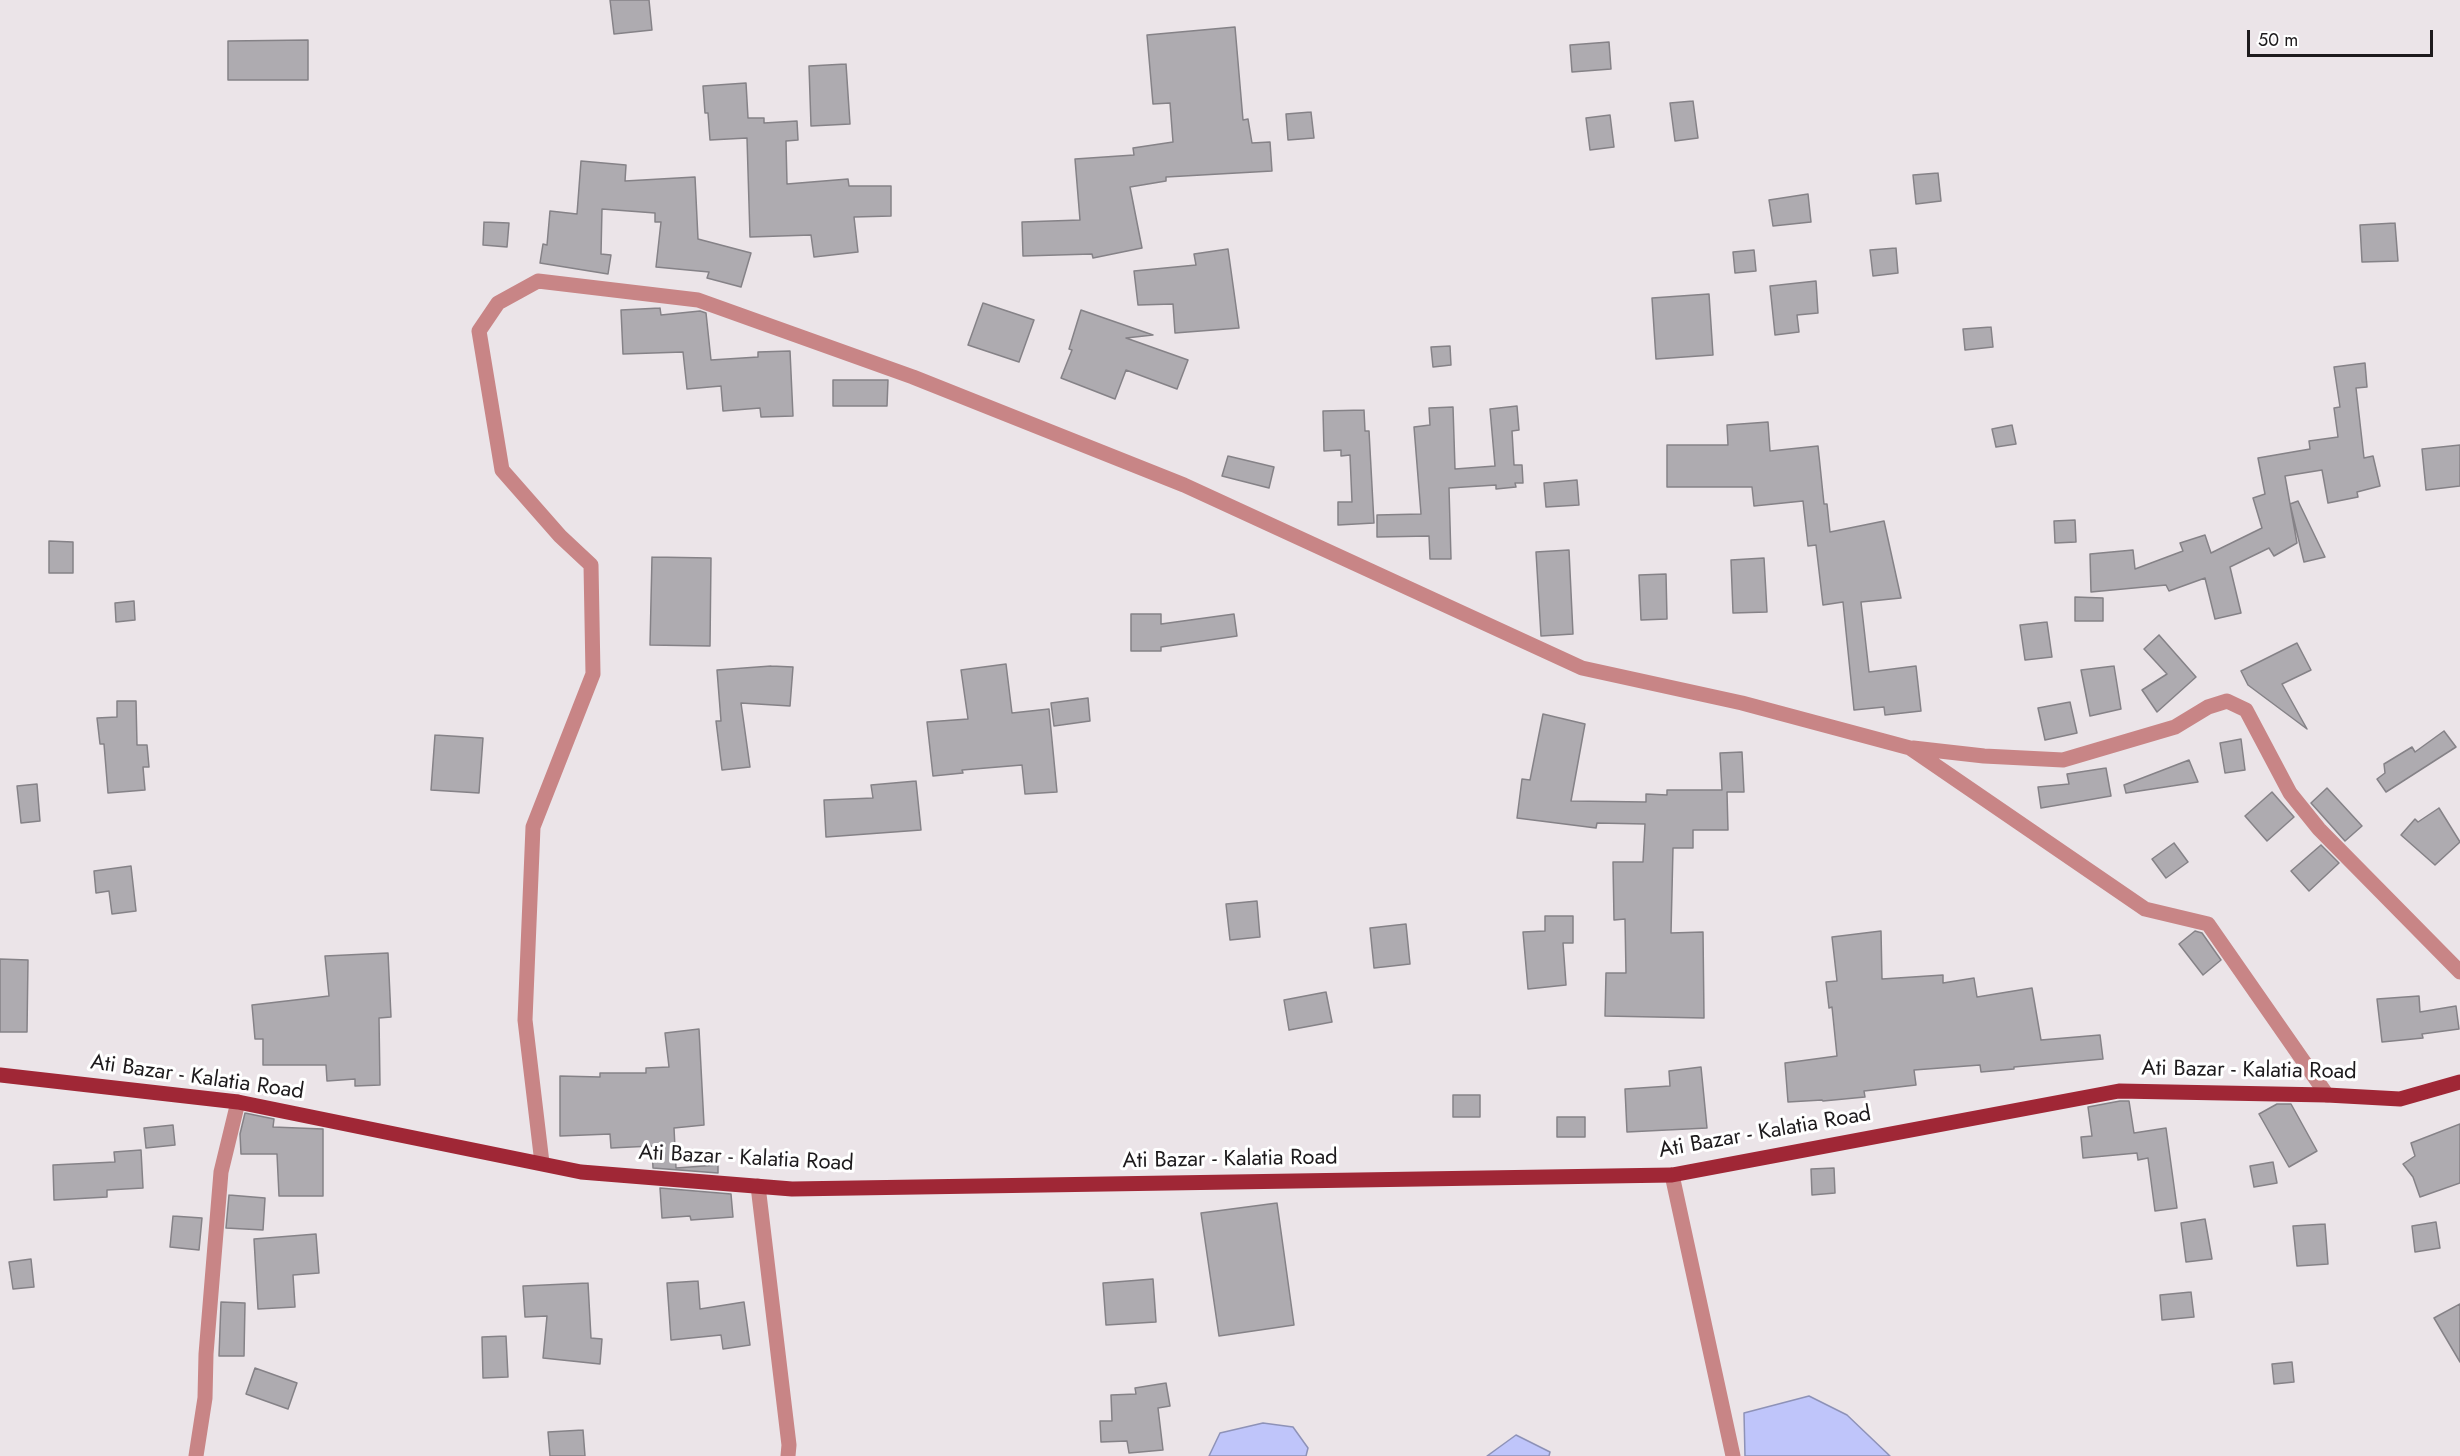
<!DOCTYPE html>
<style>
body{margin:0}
#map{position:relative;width:2460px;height:1456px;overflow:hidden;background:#ebe4e8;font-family:Jost,sans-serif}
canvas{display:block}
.scale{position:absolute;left:2247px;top:30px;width:186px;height:27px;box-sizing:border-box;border:3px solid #1d1a1c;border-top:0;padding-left:8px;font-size:18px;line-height:21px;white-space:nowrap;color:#1d1a1c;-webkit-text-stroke:4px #fff;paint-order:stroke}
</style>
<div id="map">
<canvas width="2460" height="1456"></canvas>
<div class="scale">50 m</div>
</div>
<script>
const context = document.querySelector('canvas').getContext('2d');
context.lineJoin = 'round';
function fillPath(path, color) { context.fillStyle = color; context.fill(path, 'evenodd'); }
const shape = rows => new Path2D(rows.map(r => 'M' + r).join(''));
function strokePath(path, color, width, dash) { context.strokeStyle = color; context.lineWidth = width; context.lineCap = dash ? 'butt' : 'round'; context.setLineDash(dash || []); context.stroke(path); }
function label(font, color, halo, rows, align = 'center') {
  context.font = font + ' Jost,sans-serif'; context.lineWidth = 6; context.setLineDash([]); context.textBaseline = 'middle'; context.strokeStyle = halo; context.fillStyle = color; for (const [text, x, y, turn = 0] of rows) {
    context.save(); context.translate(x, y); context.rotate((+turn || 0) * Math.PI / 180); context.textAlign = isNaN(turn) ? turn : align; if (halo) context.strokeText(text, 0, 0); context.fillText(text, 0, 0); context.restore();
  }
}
const water = shape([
 [1809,1396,1847,1415,1890,1456,1745,1456,1744,1413,1809,1396],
 [1263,1423,1293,1427,1308,1448,1306,1456,1209,1456,1220,1433,1263,1423],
 [1516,1435,1550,1452,1549,1456,1487,1456,1516,1435]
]);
const building = shape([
 [610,0,649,0,652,30,614,34,610,0],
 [1235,27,1243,120,1248,119,1252,143,1270,142,1272,171,1166,177,1166,181,1130,187,1142,248,1093,258,1092,254,1023,256,1022,222,1080,220,1075,159,1134,155,1133,148,1173,142,1170,103,1153,104,1147,35,1235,27],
 [308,40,308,80,228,80,228,41,308,40],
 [1609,42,1611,69,1572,72,1570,45,1609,42],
 [846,64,850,124,811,126,809,66,846,64],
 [746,83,748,118,764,118,764,123,797,121,798,140,786,141,787,184,848,179,849,186,891,186,891,216,854,217,858,252,814,257,811,235,750,237,747,138,710,140,708,113,705,113,703,86,746,83],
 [1693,101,1698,138,1675,141,1670,103,1693,101],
 [1311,112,1314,138,1288,140,1286,114,1311,112],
 [1610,115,1614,147,1590,150,1586,118,1610,115],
 [581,161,626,165,625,181,695,177,698,239,751,253,741,287,707,278,709,272,656,267,661,222,655,222,655,213,602,209,601,254,611,255,608,274,540,263,543,244,547,245,550,211,577,214,581,161],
 [1938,173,1941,201,1916,204,1913,175,1938,173],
 [1808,194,1811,222,1773,226,1769,200,1808,194],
 [484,222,509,223,507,247,483,245,484,222],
 [2395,223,2398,261,2362,262,2360,225,2395,223],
 [1896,248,1898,273,1873,276,1870,250,1896,248],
 [1228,249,1239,328,1175,333,1173,304,1138,305,1134,271,1196,265,1194,254,1228,249],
 [1754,250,1756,271,1735,273,1733,252,1754,250],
 [1816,281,1818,313,1797,315,1799,332,1775,335,1770,286,1816,281],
 [1709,294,1713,355,1656,359,1652,298,1709,294],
 [983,303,1034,320,1019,362,968,345,983,303],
 [660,308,661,315,700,311,706,313,711,360,758,357,758,352,790,351,793,416,761,417,760,408,723,411,721,386,687,389,683,352,623,354,621,310,660,308],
 [1081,310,1153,335,1126,338,1188,360,1177,389,1126,370,1115,399,1061,378,1072,350,1069,349,1081,310],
 [1991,327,1993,347,1965,350,1963,329,1991,327],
 [1450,346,1451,365,1433,367,1431,347,1450,346],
 [2365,363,2367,387,2356,388,2364,458,2373,456,2380,486,2357,492,2358,497,2328,503,2322,470,2285,476,2297,543,2274,556,2269,548,2230,567,2241,613,2215,619,2205,578,2169,591,2166,585,2091,592,2090,554,2133,550,2135,569,2183,551,2180,543,2205,535,2211,553,2262,528,2253,498,2265,494,2258,458,2310,449,2309,441,2338,437,2334,408,2340,407,2334,367,2365,363],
 [833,380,888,380,887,406,833,406,833,380],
 [1517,406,1519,430,1512,431,1514,465,1522,465,1523,483,1515,483,1516,487,1496,489,1496,485,1449,488,1451,559,1430,559,1429,536,1377,537,1377,515,1421,514,1414,427,1430,425,1429,408,1453,407,1455,469,1495,466,1490,409,1517,406],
 [1364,410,1365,431,1369,431,1374,523,1338,525,1338,502,1352,502,1350,455,1341,456,1341,450,1324,451,1323,411,1364,410],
 [1768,422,1770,451,1818,446,1824,504,1827,504,1830,532,1884,521,1901,598,1861,602,1869,672,1916,666,1921,711,1885,715,1884,707,1854,710,1843,602,1823,605,1816,545,1808,546,1803,501,1754,506,1752,487,1667,487,1667,445,1728,445,1727,425,1768,422],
 [2012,425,2016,444,1996,447,1992,429,2012,425],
 [2460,445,2460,486,2426,490,2422,449,2460,445],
 [1228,456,1274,467,1269,488,1222,476,1228,456],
 [1577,480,1579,505,1546,507,1544,483,1577,480],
 [2298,501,2325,557,2304,562,2290,504,2298,501],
 [2075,520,2076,542,2055,543,2054,521,2075,520],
 [49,541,73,542,73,573,49,573,49,541],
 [1569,550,1573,634,1541,636,1536,552,1569,550],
 [652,557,711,558,710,646,650,645,652,557],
 [1764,558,1767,612,1733,613,1731,560,1764,558],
 [1666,574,1667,619,1641,620,1639,575,1666,574],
 [2075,597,2103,598,2103,621,2075,621,2075,597],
 [134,601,135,620,116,622,115,603,134,601],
 [1131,614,1161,614,1161,624,1234,614,1237,636,1161,647,1161,651,1131,651,1131,614],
 [2047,622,2052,657,2025,660,2020,625,2047,622],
 [2159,635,2196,677,2157,712,2142,690,2167,674,2144,649,2159,635],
 [2297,643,2311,670,2282,684,2307,729,2248,685,2241,671,2297,643],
 [1006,664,1012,713,1049,709,1057,792,1025,794,1022,765,962,770,963,773,933,776,927,722,968,719,961,670,1006,664],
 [771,666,793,667,790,706,741,703,750,767,722,770,716,721,721,721,717,670,771,666],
 [2114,666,2121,709,2090,716,2081,670,2114,666],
 [1088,698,1090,721,1054,726,1051,703,1088,698],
 [117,701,136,701,137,745,147,745,149,767,143,767,145,790,108,793,104,744,100,744,97,718,117,717,117,701],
 [2070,702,2077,733,2045,740,2038,708,2070,702],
 [1543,714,1585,724,1571,801,1646,802,1646,794,1667,795,1667,790,1722,790,1720,753,1742,752,1744,792,1727,792,1728,830,1693,830,1693,848,1673,848,1671,933,1703,932,1704,1018,1605,1016,1606,973,1626,973,1625,919,1614,920,1613,862,1643,862,1645,824,1597,823,1596,828,1517,818,1522,779,1530,780,1543,714],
 [2444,731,2456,747,2386,792,2377,779,2385,773,2384,764,2412,747,2415,752,2444,731],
 [435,735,483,738,479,793,431,790,435,735],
 [2241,739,2245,770,2225,773,2220,743,2241,739],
 [2189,760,2198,782,2126,793,2124,785,2189,760],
 [2106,768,2111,796,2041,808,2038,787,2069,784,2067,774,2106,768],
 [916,781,921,830,826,837,824,800,873,798,871,785,916,781],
 [37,784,40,821,21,823,17,786,37,784],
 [2327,788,2362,826,2345,841,2311,803,2327,788],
 [2272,792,2294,817,2267,841,2245,816,2272,792],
 [2439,808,2460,842,2435,865,2401,835,2415,819,2418,822,2439,808],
 [2174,843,2188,862,2166,878,2152,859,2174,843],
 [2321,845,2339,863,2309,891,2291,871,2321,845],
 [131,866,136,911,112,914,109,891,96,893,94,871,131,866],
 [1257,901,1260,937,1230,940,1226,904,1257,901],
 [1545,916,1573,916,1573,943,1563,943,1566,985,1528,989,1523,932,1545,931,1545,916],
 [1406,924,1410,964,1374,968,1370,928,1406,924],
 [1881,931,1882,979,1943,975,1943,983,1974,978,1977,997,2032,988,2041,1040,2100,1035,2103,1059,2014,1067,2014,1069,1981,1072,1980,1065,1914,1070,1916,1085,1864,1091,1865,1097,1823,1101,1822,1100,1788,1102,1785,1063,1837,1056,1832,1007,1829,1008,1826,982,1837,981,1832,937,1881,931],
 [2195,931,2202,933,2221,960,2203,975,2179,944,2195,931],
 [388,953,391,1017,379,1018,380,1085,355,1086,355,1079,327,1081,326,1065,263,1065,263,1039,255,1039,252,1005,329,996,325,956,388,953],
 [0,959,28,960,27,1032,0,1032,0,959],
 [1326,992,1332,1022,1289,1030,1284,1000,1326,992],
 [2419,996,2420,1012,2456,1006,2459,1029,2422,1034,2423,1038,2382,1042,2377,999,2419,996],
 [699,1029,704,1125,674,1128,676,1168,718,1165,718,1173,653,1168,652,1146,611,1148,610,1134,560,1136,560,1076,600,1077,600,1073,646,1073,646,1068,669,1067,665,1033,699,1029],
 [1701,1067,1707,1128,1627,1132,1625,1089,1670,1086,1669,1071,1701,1067],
 [1453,1095,1480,1095,1480,1117,1453,1117,1453,1095],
 [2120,1101,2129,1101,2134,1133,2166,1128,2177,1208,2155,1211,2148,1158,2138,1160,2137,1153,2083,1158,2081,1137,2092,1136,2088,1107,2120,1101],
 [2277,1104,2291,1104,2317,1151,2289,1167,2259,1114,2277,1104],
 [245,1113,274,1119,273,1127,323,1129,323,1196,279,1196,277,1154,241,1154,240,1134,245,1113],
 [1557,1117,1585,1117,1585,1137,1557,1137,1557,1117],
 [2460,1124,2460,1183,2420,1197,2413,1177,2403,1164,2415,1156,2411,1143,2460,1124],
 [173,1125,175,1145,146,1148,144,1128,173,1125],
 [141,1150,143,1188,107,1190,107,1197,54,1200,53,1165,115,1162,114,1152,141,1150],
 [2273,1162,2277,1183,2254,1187,2250,1166,2273,1162],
 [1834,1168,1835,1193,1812,1195,1811,1169,1834,1168],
 [660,1188,731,1194,733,1217,691,1220,690,1216,662,1218,660,1188],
 [229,1195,265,1198,263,1230,226,1228,229,1195],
 [1277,1203,1294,1325,1219,1336,1201,1213,1277,1203],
 [173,1216,202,1218,199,1250,170,1247,173,1216],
 [2205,1219,2212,1259,2186,1262,2181,1223,2205,1219],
 [2436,1222,2440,1248,2415,1252,2412,1226,2436,1222],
 [2325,1224,2328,1264,2297,1266,2293,1226,2325,1224],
 [316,1234,319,1273,293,1275,295,1307,258,1309,254,1239,316,1234],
 [31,1259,34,1287,13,1289,9,1262,31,1259],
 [1153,1279,1156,1322,1106,1325,1103,1283,1153,1279],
 [698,1281,700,1309,744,1302,750,1345,723,1349,721,1335,671,1340,667,1283,698,1281],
 [588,1283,591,1338,602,1339,600,1364,543,1358,547,1316,525,1317,523,1286,588,1283],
 [2191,1292,2194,1317,2162,1320,2160,1295,2191,1292],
 [221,1302,245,1303,244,1356,219,1356,221,1302],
 [2460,1304,2460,1362,2434,1318,2460,1304],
 [506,1336,508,1377,483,1378,482,1337,506,1336],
 [2292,1362,2294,1382,2274,1384,2272,1364,2292,1362],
 [255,1368,297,1383,288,1409,246,1394,255,1368],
 [1166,1383,1170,1406,1158,1408,1163,1450,1129,1453,1127,1441,1101,1442,1100,1421,1112,1421,1111,1395,1136,1394,1135,1388,1166,1383],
 [583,1430,585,1456,550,1456,548,1432,583,1430]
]);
const minor = shape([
 [1913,748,1984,756,2063,760,2175,727,2208,707,2227,701,2246,710,2290,793,2319,829,2460,972],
 [542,1163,525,1020,533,827,593,674,591,565,560,536,502,470,479,331,498,303,538,281,698,300,913,377,1184,485,1582,668,1742,703,1910,748,2145,909,2208,924,2327,1095],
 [1672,1175,1733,1456],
 [758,1186,789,1445,788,1456],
 [196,1456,205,1398,206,1354,221,1172,238,1102]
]);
const major = shape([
 [0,1075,238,1102,581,1172,792,1189,1672,1175,2119,1091,2327,1095,2400,1099,2460,1082]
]);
const streetNames = [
 ["Ati Bazar - Kalatia Road",2249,1071,1],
 ["Ati Bazar - Kalatia Road",197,1078,8],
 ["Ati Bazar - Kalatia Road",1765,1133,-10],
 ["Ati Bazar - Kalatia Road",746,1159,3],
 ["Ati Bazar - Kalatia Road",1230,1160,-1]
];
fillPath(water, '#bfc5fa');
strokePath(water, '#8e92b7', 1.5);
fillPath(building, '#aeabb0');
strokePath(building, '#858287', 1.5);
strokePath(minor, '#c88586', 15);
strokePath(major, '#a02736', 15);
label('22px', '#1d1a1c', '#fff', streetNames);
</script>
